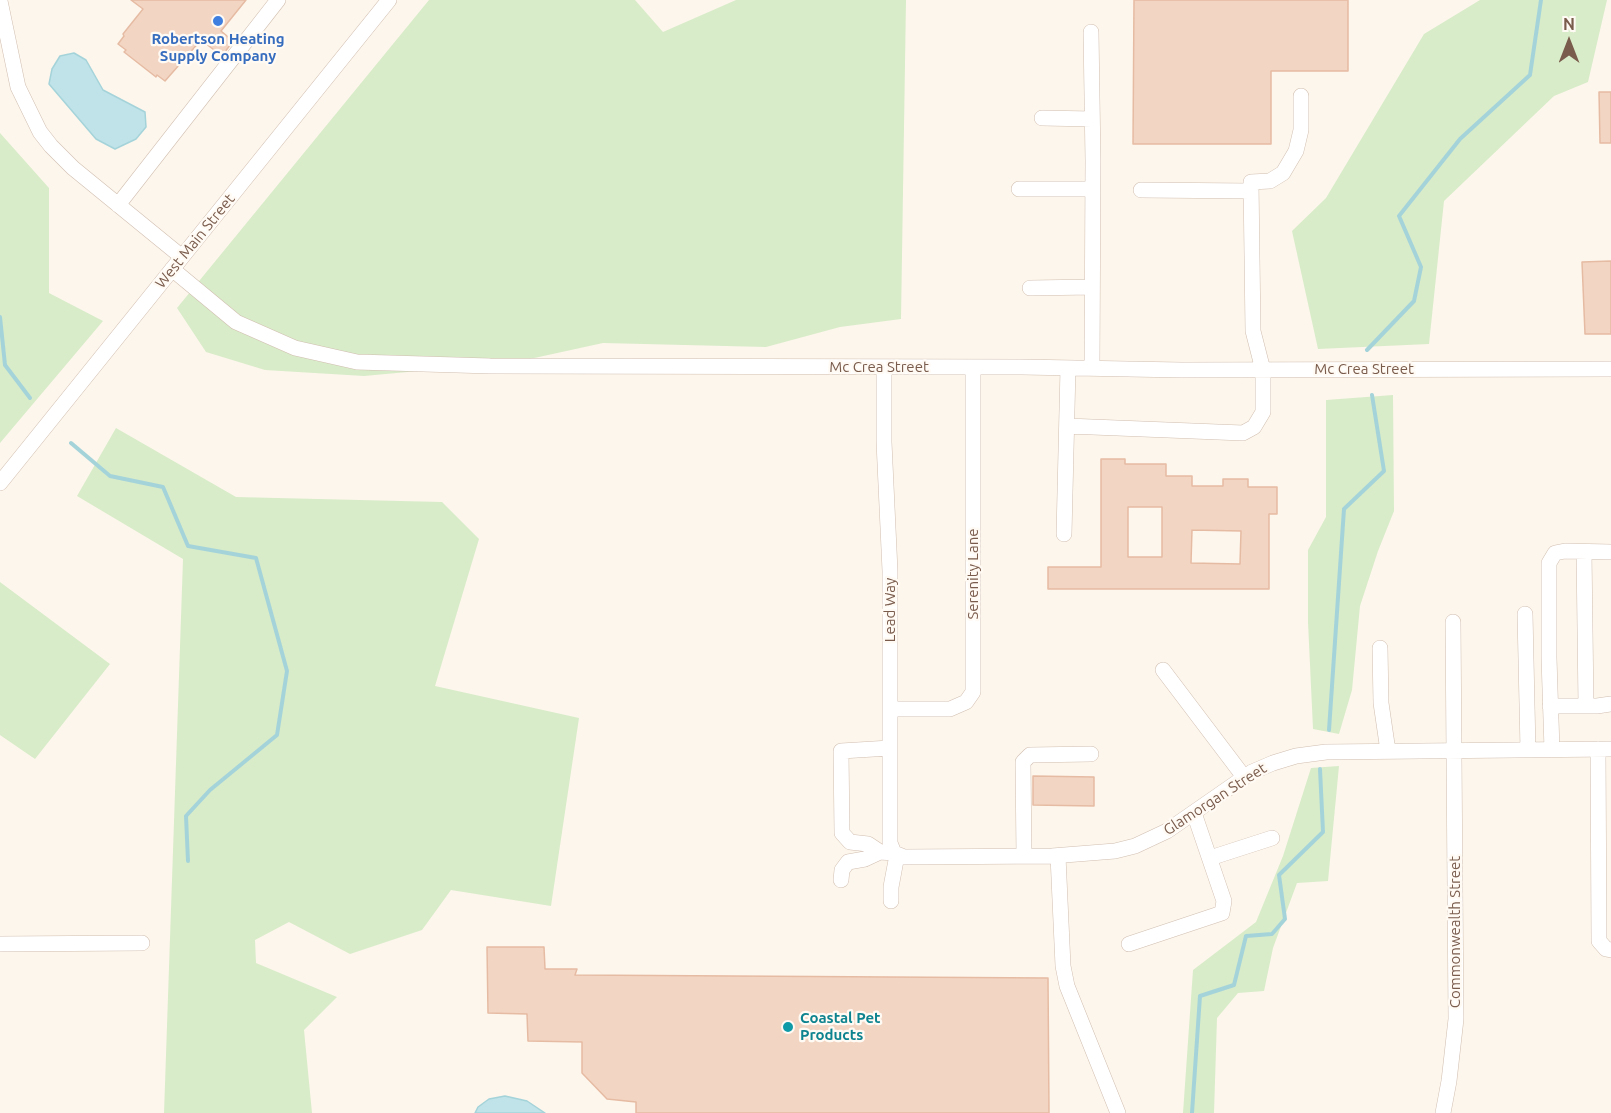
<!DOCTYPE html>
<style>
body{margin:0}
#map{position:relative;width:1611px;height:1113px;overflow:hidden;background:#fdf6ec;font-family:Ubuntu,sans-serif}
canvas{display:block}
.north{position:absolute;left:1539px;top:12px;width:60px;height:60px;-webkit-text-stroke:4px #fffaf3;paint-order:stroke;rotate:0deg;font-size:16px;font-weight:700;line-height:24px;text-align:center;color:#7a5c4d}
.north::after{content:'';display:block;margin:auto;width:21px;height:27px;background:#7a5c4d;clip-path:polygon(50% 0,100% 100%,50% 72%,0 100%)}
</style>
<div id="map">
<canvas width="1611" height="1113"></canvas>
<div class="north">N</div>
</div>
<script>
const context = document.querySelector('canvas').getContext('2d');
context.lineJoin = 'round';
function fillPath(path, color) { context.fillStyle = color; context.fill(path, 'evenodd'); }
const shape = rows => new Path2D(rows.map(r => 'M' + r).join(''));
function strokePath(path, color, width, dash) { context.strokeStyle = color; context.lineWidth = width; context.lineCap = dash ? 'butt' : 'round'; context.setLineDash(dash || []); context.stroke(path); }
function label(font, color, halo, rows, align = 'center') {
  context.font = font + ' Ubuntu,sans-serif'; context.lineWidth = 4.5; context.setLineDash([]); context.textBaseline = 'middle'; context.strokeStyle = halo; context.fillStyle = color; for (const [text, x, y, turn = 0] of rows) {
    context.save(); context.translate(x, y); context.rotate((+turn || 0) * Math.PI / 180); context.textAlign = isNaN(turn) ? turn : align; if (halo) context.strokeText(text, 0, 0); context.fillText(text, 0, 0); context.restore();
  }
}
const green = shape([
 [429,0,635,0,663,32,736,0,906,0,901,319,840,327,766,347,603,343,516,362,364,376,265,370,206,352,177,308],
 [1480,0,1607,0,1588,82,1554,96,1444,201,1429,344,1318,349,1292,231,1326,198,1424,34],
 [0,133,49,188,49,293,103,321,0,443],
 [1393,395,1394,511,1378,551,1360,606,1352,690,1339,734,1313,729,1308,622,1308,550,1326,517,1326,400],
 [116,428,236,497,442,502,479,539,435,686,579,718,551,906,451,890,422,930,350,954,289,922,255,940,256,963,337,997,304,1030,312,1113,164,1113,183,559,77,496],
 [0,582,110,664,35,759,0,735],
 [1339,766,1328,881,1297,883,1273,948,1264,991,1238,993,1217,1018,1214,1113,1183,1113,1193,970,1256,922,1283,856,1311,768]
]);
const water = shape([
 [74,53,86,60,103,90,145,112,146,127,136,139,115,149,96,139,49,84,52,69,60,56,74,53],
 [505,1096,527,1101,545,1113,475,1113,478,1107,489,1099,505,1096]
]);
const stream = shape([
 [0,317,5,365,30,398],
 [1367,350,1414,301,1421,267,1399,216,1460,139,1530,75,1541,0],
 [71,443,110,476,163,487,188,546,256,558,287,671,277,735,210,790,186,816,188,861],
 [1329,730,1344,509,1384,471,1372,395],
 [1192,1113,1200,996,1234,985,1246,936,1272,934,1285,919,1279,875,1323,832,1320,769]
]);
const building = shape([
 [131,0,246,0,221,31,233,41,222,56,201,40,165,81,157,75,156,77,124,52,126,50,118,44,124,36,123,34,143,9,131,0],
 [1134,0,1348,0,1348,71,1271,71,1271,144,1133,144,1134,0],
 [1599,92,1611,92,1611,143,1600,143,1599,92],
 [1611,261,1611,334,1585,334,1582,262,1611,261],
 [1101,459,1125,459,1125,464,1166,464,1166,476,1192,476,1192,486,1223,486,1223,479,1248,479,1248,487,1277,487,1277,514,1269,514,1269,589,1048,589,1048,567,1101,567,1101,459],
 [1128,507,1162,507,1162,557,1128,557,1128,507],
 [1192,530,1241,531,1240,564,1191,563,1192,530],
 [1033,776,1094,777,1094,806,1033,805,1033,776],
 [487,947,544,947,545,969,577,969,575,975,1048,978,1049,1113,636,1113,636,1102,607,1099,582,1073,582,1042,528,1041,527,1014,488,1013,487,947]
]);
const minor = shape([
 [0,1,18,87,40,132,51,146,73,168,182,257],
 [1091,32,1093,161,1092,368],
 [1042,118,1092,119],
 [1019,189,1093,189],
 [1141,190,1251,191],
 [118,205,278,0],
 [172,269,236,322,295,348,357,362,490,366,1022,367,1181,370,1611,369],
 [1030,288,1092,287],
 [884,367,884,442,890,571,890,843,894,853],
 [1067,426,1243,433,1254,427,1263,412,1263,370,1253,331,1251,182,1270,181,1283,173,1296,151,1301,130,1301,96],
 [0,483,389,0],
 [1064,534,1068,368],
 [1584,552,1586,706],
 [1525,614,1528,750],
 [1380,648,1381,703,1388,751],
 [1163,670,1244,777],
 [1550,706,1597,706,1611,704],
 [890,709,950,709,966,702,973,692,973,367],
 [1598,749,1599,941,1606,949,1611,950],
 [1552,750,1549,658,1549,563,1555,553,1565,551,1611,552],
 [880,852,868,844,850,842,842,833,841,751,890,748],
 [1024,856,1023,762,1030,755,1091,754],
 [1058,856,1063,966,1067,986,1118,1113],
 [1210,858,1272,838],
 [841,880,842,870,848,862,865,859,880,852,894,853,904,857,1052,856,1115,851,1135,846,1167,831,1252,772,1273,763,1296,756,1326,752,1611,749],
 [891,901,891,887,897,855],
 [0,944,142,943],
 [1129,944,1222,913,1224,901,1194,813],
 [1443,1113,1449,1081,1456,1019,1453,622]
]);
const markers = [
 [218,21,6,"#3f7fe0"],
 [788,1027,6,"#0f9aa8"]
];
const shopNames = [
 ["Robertson Heating",218,39],
 ["Supply Company",218,56]
];
const streetNames = [
 ["West Main Street",195,241,-51],
 ["Mc Crea Street",879,367],
 ["Mc Crea Street",1364,369],
 ["Serenity Lane",973,574,-90],
 ["Lead Way",890,610,-90],
 ["Glamorgan Street",1215,799,-33],
 ["Commonwealth Street",1455,932,-90]
];
const cultureNames = [
 ["Coastal Pet",800,1018],
 ["Products",800,1035]
];
fillPath(green, '#d8ecc9');
fillPath(water, '#bfe3e8');
strokePath(water, '#a5d3da', 1.5);
strokePath(stream, '#a5d3da', 4);
fillPath(building, '#f3d5c3');
strokePath(building, '#e6bba3', 1.5);
strokePath(minor, '#d1beb0', 16);
strokePath(minor, '#fff', 15);
for (const [x, y, r, color] of markers) { const dot = new Path2D(); dot.arc(x, y, r, 0, 2 * Math.PI); context.fillStyle = color; context.fill(dot); strokePath(dot, '#fffaf3', 2); }
label('bold 15px', '#366cbe', '#fffaf3', shopNames);
label('15px', '#7a5c4d', '#fffaf3', streetNames);
label('bold 15px', '#0d838f', '#fffaf3', cultureNames, 'left');
</script>
